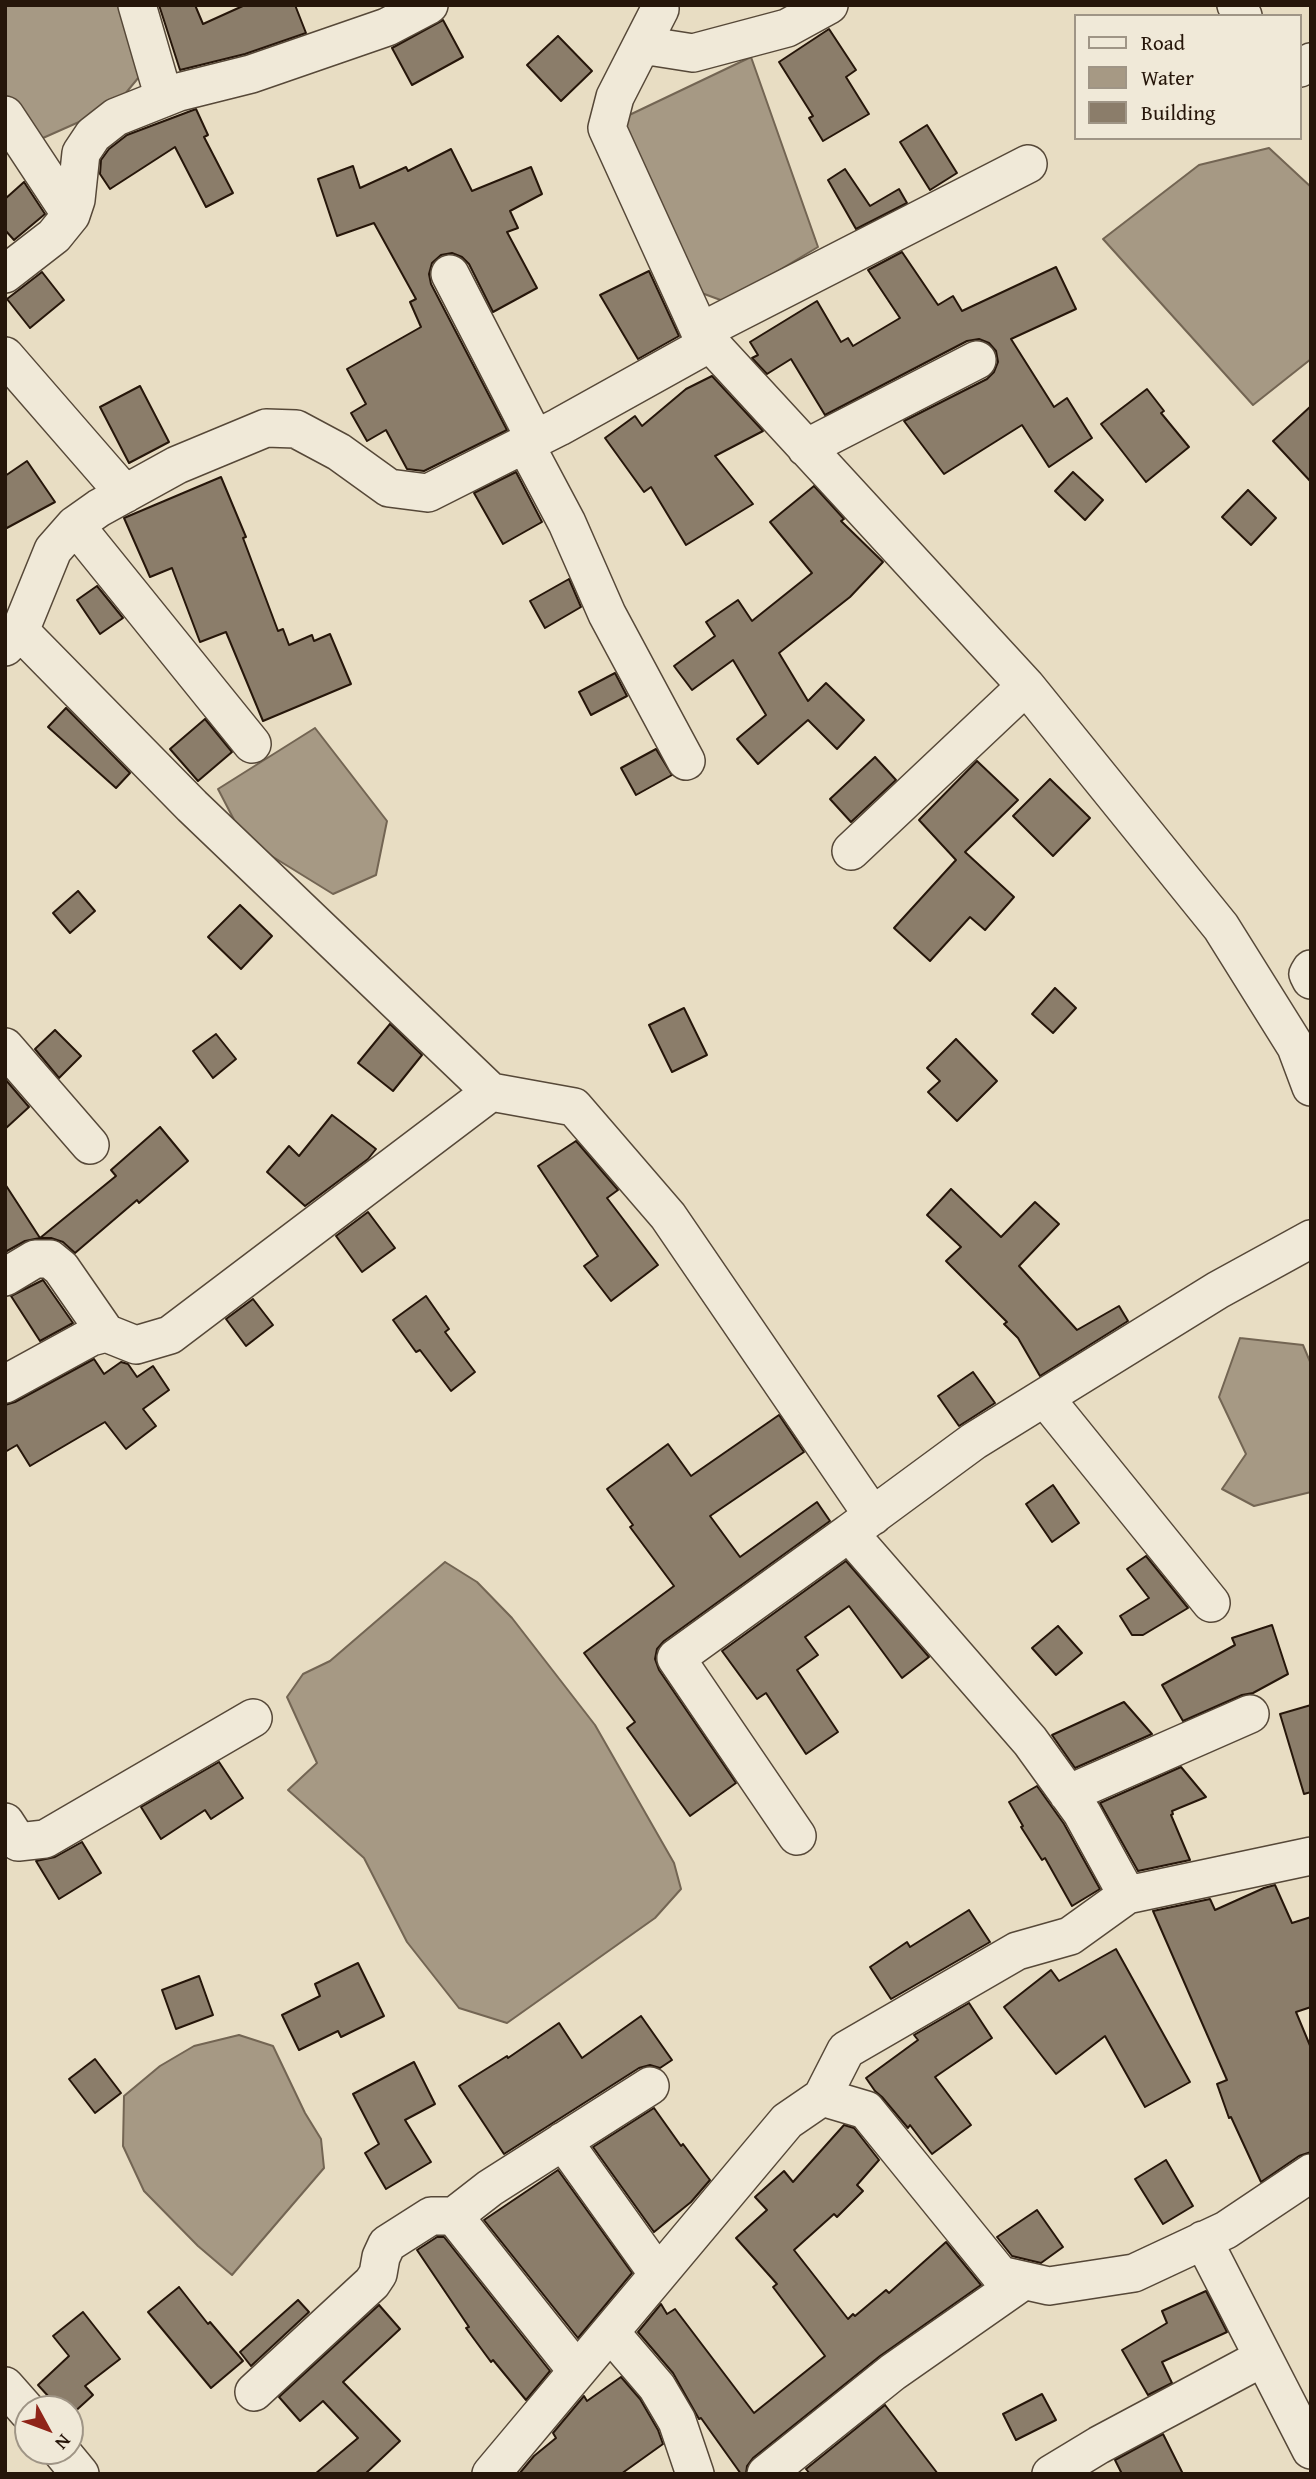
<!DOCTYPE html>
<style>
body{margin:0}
#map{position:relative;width:1316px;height:2479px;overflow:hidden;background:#e8ddc3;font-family:"Gentium Book Plus",serif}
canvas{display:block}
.frame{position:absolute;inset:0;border:7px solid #26160a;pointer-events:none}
.legend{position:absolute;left:1074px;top:14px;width:228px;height:126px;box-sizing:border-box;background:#f0e9d8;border:2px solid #9f9586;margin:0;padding:9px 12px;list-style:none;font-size:21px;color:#26160a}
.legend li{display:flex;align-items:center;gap:14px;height:35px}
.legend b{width:35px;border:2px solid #9f9586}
.north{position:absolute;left:14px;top:2395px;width:70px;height:70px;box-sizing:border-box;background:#f0e9d8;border:2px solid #9f9586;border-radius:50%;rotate:131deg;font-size:19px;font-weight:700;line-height:28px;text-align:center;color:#26160a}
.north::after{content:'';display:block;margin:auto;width:24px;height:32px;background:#8f2418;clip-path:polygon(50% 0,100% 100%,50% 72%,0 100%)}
</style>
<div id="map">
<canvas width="1316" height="2479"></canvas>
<div class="frame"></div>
<ul class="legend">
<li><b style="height:9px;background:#f0e9d8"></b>Road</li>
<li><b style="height:19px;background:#a69984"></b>Water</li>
<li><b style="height:19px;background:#8b7d6a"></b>Building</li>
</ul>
<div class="north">N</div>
</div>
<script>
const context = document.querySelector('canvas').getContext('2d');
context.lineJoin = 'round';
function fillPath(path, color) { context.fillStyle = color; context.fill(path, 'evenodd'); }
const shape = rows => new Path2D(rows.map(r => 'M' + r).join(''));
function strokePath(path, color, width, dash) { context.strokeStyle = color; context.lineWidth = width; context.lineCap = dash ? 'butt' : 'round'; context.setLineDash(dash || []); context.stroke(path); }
const water = shape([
 [5,5,132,5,158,54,115,106,43,138,5,106,5,5],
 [751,57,818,247,726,302,688,288,623,118,751,57],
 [1269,148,1311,187,1311,359,1253,405,1103,239,1199,165,1269,148],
 [315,728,387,821,376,875,333,894,244,839,218,789,315,728],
 [1240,1338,1303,1345,1311,1364,1311,1492,1254,1506,1222,1489,1246,1454,1219,1397,1240,1338],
 [445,1562,477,1582,512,1618,595,1725,674,1863,681,1889,655,1918,507,2023,459,2008,407,1942,364,1858,288,1790,317,1763,287,1697,303,1674,330,1661,445,1562],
 [239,2035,273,2046,305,2113,321,2139,324,2168,232,2275,198,2246,144,2191,123,2146,124,2096,160,2066,194,2046,239,2035]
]);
const building = shape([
 [159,5,195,5,203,24,245,5,295,5,306,33,245,54,180,70,159,5],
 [443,20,463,57,412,85,392,48,443,20],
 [829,29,856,70,846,77,869,114,823,141,809,118,813,116,779,62,829,29],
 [558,36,592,71,561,101,527,65,558,36],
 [196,109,208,135,204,137,233,193,206,207,175,147,110,189,100,174,101,160,109,149,127,135,196,109],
 [927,125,957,173,930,190,900,142,927,125],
 [451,149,472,191,531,167,542,194,510,211,518,228,507,232,537,288,493,312,469,264,462,257,452,253,441,255,432,263,429,274,431,284,507,430,424,471,407,469,386,430,367,441,351,413,366,404,347,369,421,327,410,302,416,299,374,223,337,236,318,179,353,166,360,188,406,167,408,171,451,149],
 [845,169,870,206,899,189,907,203,856,229,828,180,845,169],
 [24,182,45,214,14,240,5,230,5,199,24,182],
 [902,252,938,305,953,296,962,311,1056,267,1076,309,1011,339,1054,407,1067,398,1092,438,1049,467,1022,425,944,474,904,421,987,379,994,372,998,362,996,351,989,343,979,339,967,341,825,415,791,359,767,374,752,358,758,355,750,342,817,301,841,342,848,338,853,346,900,318,868,270,902,252],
 [649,271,679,336,638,359,600,295,649,271],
 [42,272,64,300,30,328,7,299,42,272],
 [712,376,763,431,715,456,753,504,686,545,651,487,644,492,605,438,635,416,642,426,686,389,712,376],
 [140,386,169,442,129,463,100,407,140,386],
 [1147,389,1164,411,1161,413,1189,447,1146,482,1101,424,1147,389],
 [1311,406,1311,482,1273,441,1311,406],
 [27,461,55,502,5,529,5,476,27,461],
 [516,472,542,522,503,544,474,493,516,472],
 [1073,472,1103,500,1085,520,1055,491,1073,472],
 [221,477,246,537,243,538,278,631,283,629,289,645,312,635,314,641,330,634,351,684,263,721,226,632,200,642,172,568,150,577,124,518,221,477],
 [814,486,844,519,841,521,883,562,850,597,779,653,808,701,826,683,864,720,837,749,808,720,758,764,737,739,766,715,733,660,692,690,674,666,715,636,706,622,738,600,752,621,812,573,770,522,814,486],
 [1248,490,1276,518,1251,545,1222,517,1248,490],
 [569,579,581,607,545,628,530,601,569,579],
 [97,586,123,618,100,634,77,600,97,586],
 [615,673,627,696,591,715,579,692,615,673],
 [66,708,130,773,116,788,48,727,66,708],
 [205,719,232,752,198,781,170,749,205,719],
 [656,749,672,775,636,795,621,768,656,749],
 [875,757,896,780,851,822,830,799,875,757],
 [977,761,1018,800,965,852,1014,897,985,930,970,917,930,961,894,928,956,860,919,820,977,761],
 [1050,779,1090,818,1053,856,1013,816,1050,779],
 [78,891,95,911,70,933,53,913,78,891],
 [240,905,272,936,241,969,208,937,240,905],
 [1055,988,1076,1008,1053,1033,1032,1014,1055,988],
 [684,1008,707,1055,672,1072,649,1025,684,1008],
 [390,1024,422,1055,393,1091,358,1063,390,1024],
 [55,1030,81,1056,59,1078,35,1049,55,1030],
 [216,1034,236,1059,213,1078,193,1051,216,1034],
 [956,1039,997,1081,957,1121,928,1092,940,1081,927,1068,956,1039],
 [5,1079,29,1107,5,1129,5,1079],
 [332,1115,376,1149,368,1159,305,1206,267,1172,289,1146,299,1156,332,1115],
 [160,1127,188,1161,139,1203,137,1200,75,1253,63,1242,51,1238,40,1238,116,1176,111,1170,160,1127],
 [576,1141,618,1190,607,1198,658,1265,611,1301,584,1266,598,1256,538,1166,576,1141],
 [5,1184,40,1238,25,1241,5,1252,5,1184],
 [951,1189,1001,1237,1035,1202,1059,1224,1019,1266,1077,1330,1119,1306,1128,1321,1040,1376,1018,1338,1004,1324,1007,1322,946,1261,961,1247,927,1215,951,1189],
 [368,1212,395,1248,362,1272,336,1236,368,1212],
 [43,1280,73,1323,40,1341,11,1296,43,1280],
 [426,1296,449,1329,445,1332,475,1372,451,1391,420,1350,416,1352,393,1320,426,1296],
 [253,1299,273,1325,246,1346,226,1319,253,1299],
 [94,1359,104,1374,121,1362,128,1364,137,1377,153,1366,169,1390,143,1409,156,1426,126,1449,105,1422,30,1466,17,1445,5,1452,5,1405,15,1402,94,1359],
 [973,1372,995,1403,959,1426,938,1396,973,1372],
 [779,1415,804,1452,710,1516,740,1557,817,1502,830,1521,664,1641,657,1649,655,1659,659,1670,736,1783,690,1816,627,1728,635,1722,584,1653,674,1586,630,1527,633,1525,607,1489,668,1444,691,1476,779,1415],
 [1053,1485,1079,1523,1052,1542,1026,1504,1053,1485],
 [1146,1556,1188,1608,1143,1635,1132,1635,1120,1616,1149,1598,1127,1569,1146,1556],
 [846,1561,929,1657,902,1678,849,1606,805,1637,818,1655,797,1670,838,1732,806,1754,766,1693,757,1699,722,1651,846,1561],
 [1272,1625,1288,1674,1253,1693,1242,1695,1183,1721,1162,1685,1235,1645,1232,1638,1272,1625],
 [1058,1626,1082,1653,1056,1675,1032,1648,1058,1626],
 [1124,1702,1152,1734,1075,1768,1052,1735,1124,1702],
 [1311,1705,1311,1792,1304,1794,1280,1714,1311,1705],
 [219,1762,243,1798,211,1819,205,1810,161,1839,141,1807,219,1762],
 [1181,1767,1206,1797,1172,1811,1173,1814,1171,1815,1190,1860,1138,1871,1100,1803,1181,1767],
 [1037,1786,1064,1824,1100,1889,1072,1906,1045,1858,1042,1860,1021,1827,1023,1826,1009,1802,1037,1786],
 [82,1842,101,1873,59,1899,36,1861,55,1857,82,1842],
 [1275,1885,1292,1923,1311,1917,1311,2007,1296,2012,1311,2048,1311,2152,1299,2156,1261,2182,1231,2117,1229,2118,1217,2084,1227,2080,1153,1911,1210,1899,1215,1910,1264,1888,1275,1885],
 [969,1910,990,1942,891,1999,870,1967,907,1942,910,1947,969,1910],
 [1116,1949,1190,2082,1145,2107,1105,2036,1056,2074,1004,2007,1051,1970,1059,1981,1116,1949],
 [358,1963,384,2016,341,2037,338,2031,299,2050,282,2015,320,1996,315,1984,358,1963],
 [199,1976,213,2015,176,2029,162,1990,199,1976],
 [969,2003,992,2038,935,2077,971,2125,932,2154,910,2125,908,2128,882,2097,875,2091,866,2078,918,2040,914,2035,969,2003],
 [641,2016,672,2060,660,2068,650,2065,639,2068,504,2154,459,2086,507,2056,508,2058,559,2023,582,2058,641,2016],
 [95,2059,121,2093,95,2113,69,2079,95,2059],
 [414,2062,435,2104,405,2120,431,2162,386,2189,365,2153,379,2144,353,2094,414,2062],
 [654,2108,681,2146,683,2144,710,2180,691,2202,654,2232,593,2147,654,2108],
 [844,2125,854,2128,879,2160,857,2185,863,2191,837,2217,834,2214,794,2250,848,2319,853,2314,855,2316,886,2290,889,2293,946,2242,981,2285,880,2356,753,2458,747,2466,746,2474,741,2474,701,2418,699,2419,673,2373,638,2332,661,2304,667,2314,675,2309,754,2413,825,2356,773,2287,777,2284,736,2238,767,2210,755,2197,784,2171,793,2182,844,2125],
 [1166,2160,1193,2206,1163,2224,1135,2179,1166,2160],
 [558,2170,632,2273,578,2338,484,2220,558,2170],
 [1037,2210,1063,2247,1041,2263,1012,2256,997,2237,1037,2210],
 [437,2237,444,2237,550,2371,526,2400,493,2360,491,2362,466,2328,469,2327,417,2250,437,2237],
 [179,2287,208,2324,210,2322,243,2361,211,2388,148,2312,179,2287],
 [1206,2291,1227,2332,1162,2362,1172,2383,1148,2395,1122,2350,1167,2323,1162,2311,1206,2291],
 [298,2300,309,2312,251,2366,240,2352,298,2300],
 [379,2305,400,2329,343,2382,400,2441,365,2474,315,2474,358,2438,323,2401,300,2421,279,2397,379,2305],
 [83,2312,120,2359,85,2386,93,2395,70,2416,70,2409,60,2409,38,2385,69,2356,53,2336,83,2312],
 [621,2377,640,2399,658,2430,663,2444,621,2474,519,2474,534,2456,556,2438,553,2433,584,2396,587,2401,621,2377],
 [1042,2394,1056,2420,1016,2440,1003,2414,1042,2394],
 [885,2405,938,2474,810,2474,806,2469,885,2405],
 [1163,2434,1183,2474,1122,2474,1115,2460,1163,2434]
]);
const minor = shape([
 [137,5,164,98],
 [659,5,660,9,615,97,607,128,700,332,1026,686,1221,927,1296,1047,1311,1087],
 [1236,5,1243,16],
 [642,45,693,53,787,28,829,5],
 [1300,68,1311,62],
 [5,115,71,215],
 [5,274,54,236,71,215,76,200,81,153,93,135,116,117,179,92,251,74,387,27,429,5],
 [450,274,535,439],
 [700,332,1028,164],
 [5,356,125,494],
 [525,444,567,523,607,614,686,761],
 [806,448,977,360],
 [75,525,252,744],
 [20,631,192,806,491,1092],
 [5,647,20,631,53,550,75,525,99,508,177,465,266,428,296,429,339,452,389,488,428,493,559,427,710,343],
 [851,851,1026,686],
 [1311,969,1308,974,1311,980],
 [5,1047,90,1145],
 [5,1277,35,1259,50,1259,61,1268,106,1333],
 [5,1384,91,1337,106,1333,136,1345,170,1335,491,1092,574,1107,668,1216,873,1516],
 [1045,1398,1211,1603],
 [1068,1794,1250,1714],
 [5,1822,18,1842,45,1839,253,1718],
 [797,1836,676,1658,849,1533],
 [1127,1895,1082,1813,1030,1741,849,1533,974,1441,1218,1290,1311,1239],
 [822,2097,846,2050,1017,1951,1070,1936,1127,1895,1311,1856],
 [563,2141,658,2274],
 [1203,2240,1311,2450],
 [610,2332,657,2387,677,2421,695,2474],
 [577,2371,454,2216,490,2188,650,2086],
 [5,2386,28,2412],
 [254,2392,372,2283,378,2274,381,2257,387,2244,431,2216,454,2216],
 [61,2451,80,2474],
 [491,2474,787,2121,822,2097,866,2110,1000,2275,1049,2286,1134,2273,1226,2230,1311,2173],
 [766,2474,893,2372,1023,2281],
 [1051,2474,1099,2445,1262,2358]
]);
fillPath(water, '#a69984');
strokePath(water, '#736553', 2);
fillPath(building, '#8b7d6a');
strokePath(building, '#26160a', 2);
strokePath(minor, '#564838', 40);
strokePath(minor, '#f0e9d8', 37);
</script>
